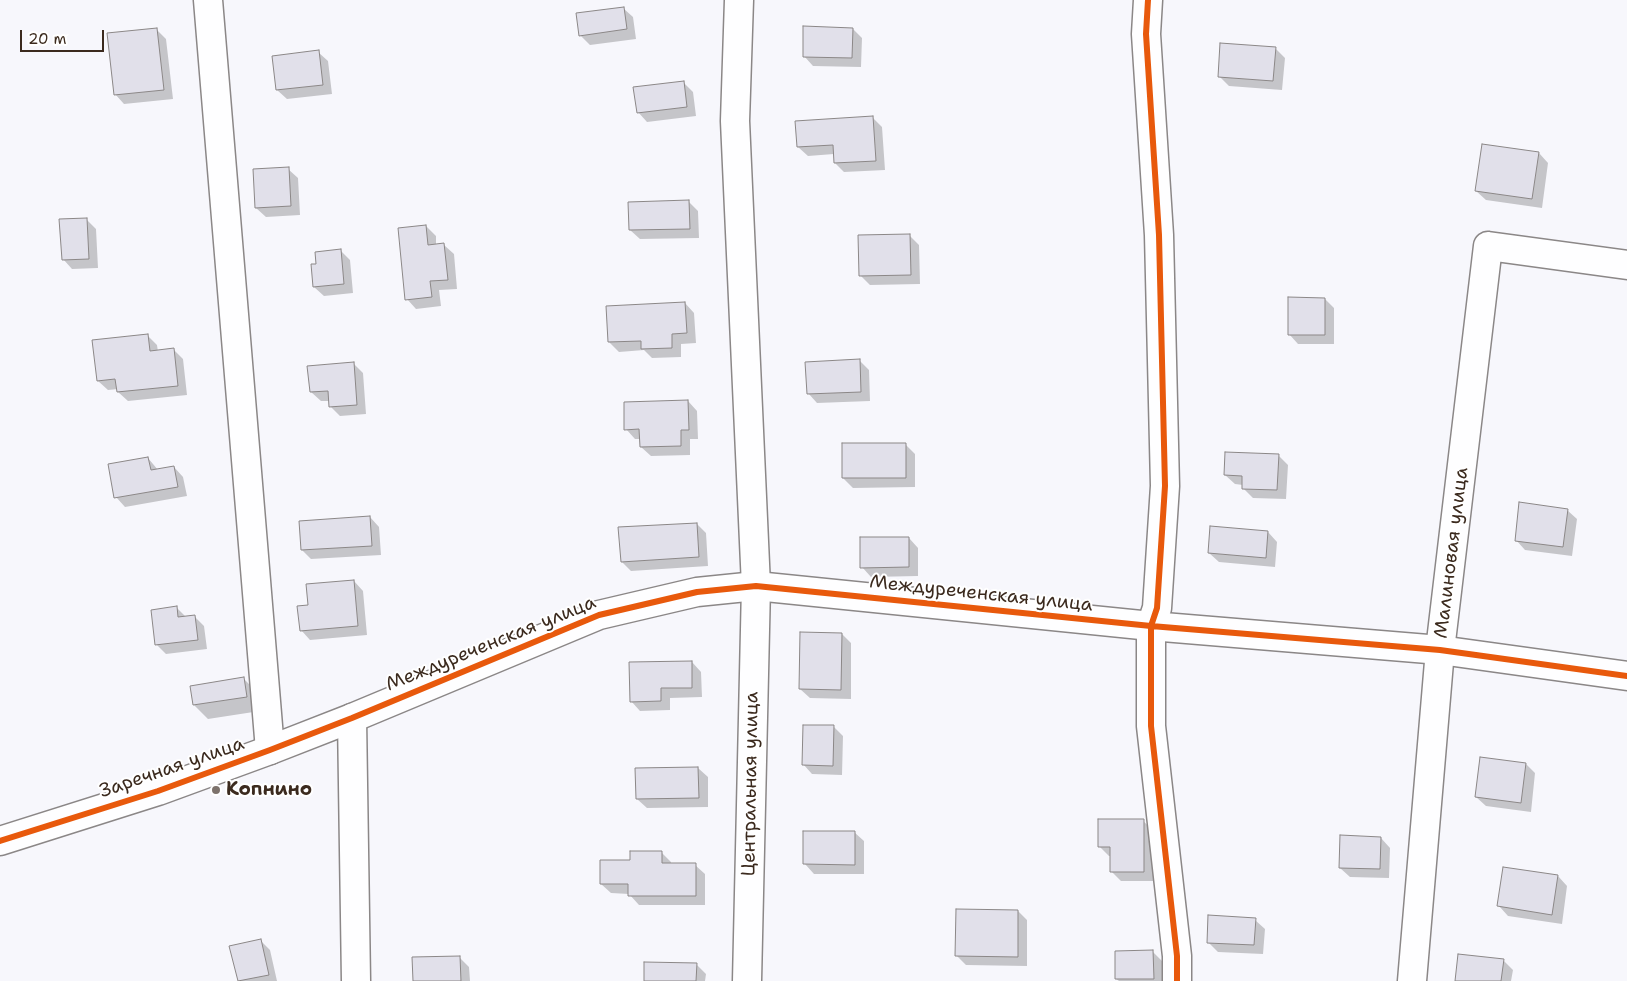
<!DOCTYPE html>
<meta charset="utf-8">
<style>
body{margin:0}
#map{position:relative;width:1627px;height:981px;overflow:hidden;background:#f7f7fc;font-family:"Shantell Sans",sans-serif}
canvas{display:block}
.scale{position:absolute;left:20px;top:30px;width:84px;height:22px;box-sizing:border-box;border:2px solid #3b2a1e;border-top:0;padding-left:6px;font-size:15px;line-height:18px;white-space:nowrap;color:#3b2a1e;-webkit-text-stroke:4px #fff;paint-order:stroke}
</style>
<div id="map">
<canvas width="1627" height="981"></canvas>
<div class="scale">20 m</div>
</div>
<script>
const context = document.querySelector('canvas').getContext('2d');
context.lineJoin = 'round';
function fillPath(path, color) { context.fillStyle = color; context.fill(path, 'evenodd'); }
const shape = rows => new Path2D(rows.map(r => 'M' + r).join(''));
function strokePath(path, color, width, dash) { context.strokeStyle = color; context.lineWidth = width; context.lineCap = dash ? 'butt' : 'round'; context.setLineDash(dash || []); context.stroke(path); }
function label(font, color, halo, rows, align = 'center') {
  context.font = font + ' "Shantell Sans",sans-serif'; context.lineWidth = 4; context.setLineDash([]); context.textBaseline = 'middle'; context.strokeStyle = halo; context.fillStyle = color; for (const [text, x, y, turn = 0] of rows) {
    context.save(); context.translate(x, y); context.rotate((+turn || 0) * Math.PI / 180); context.textAlign = isNaN(turn) ? turn : align; if (halo) context.strokeText(text, 0, 0); context.fillText(text, 0, 0); context.restore();
  }
}
const shadow = shape([
 [623,8,633,17,636,39,590,45,580,35],
 [156,29,166,39,173,99,124,104,115,94],
 [853,29,862,38,861,67,813,66,804,56],
 [1275,48,1285,58,1282,90,1229,86,1219,76],
 [318,52,328,61,332,94,287,99,277,90],
 [684,83,693,92,696,116,647,122,638,112],
 [873,118,882,127,885,170,844,172,835,163,834,154,808,156,798,147],
 [1483,145,1539,153,1548,163,1542,208,1486,200,1476,191],
 [288,169,298,178,300,215,266,217,256,208],
 [689,202,698,211,699,238,640,239,630,230],
 [86,219,96,229,98,268,72,269,63,259],
 [426,226,436,236,436,246,444,245,454,254,457,289,439,290,441,306,416,309,407,299],
 [909,235,919,245,920,284,870,285,860,275],
 [341,251,350,260,353,293,324,296,314,287],
 [1325,299,1334,308,1334,344,1298,344,1289,334],
 [685,303,694,313,696,343,681,344,681,357,652,358,644,350,619,352,609,342],
 [147,335,157,345,158,352,174,350,183,359,187,395,128,401,118,392,118,389,108,390,98,381],
 [859,360,869,370,870,401,817,403,808,393],
 [354,364,363,373,366,414,340,416,331,407,330,401,321,401,311,392],
 [688,401,697,411,698,439,690,439,690,455,651,456,641,447,641,439,635,439,626,429],
 [905,444,915,454,915,487,853,488,843,478],
 [1278,455,1288,465,1286,499,1253,498,1243,488,1243,485,1235,484,1225,475],
 [148,458,158,470,174,467,183,477,187,496,125,507,116,497],
 [1567,510,1577,519,1572,556,1525,550,1516,540],
 [370,517,379,527,381,555,311,559,302,550],
 [697,524,706,533,708,566,631,571,622,562],
 [1268,532,1277,542,1275,567,1219,562,1209,553],
 [909,538,918,548,918,576,871,577,862,567],
 [354,581,363,591,367,635,310,640,301,630,309,606],
 [177,608,186,617,194,616,204,626,207,649,166,654,156,644],
 [842,634,851,643,851,699,810,698,800,689],
 [692,662,701,672,702,697,670,698,670,710,640,711,631,701],
 [244,679,258,693,260,711,208,719,194,705],
 [833,726,843,736,842,775,812,774,803,764],
 [1481,758,1526,764,1535,773,1531,812,1486,806,1476,797],
 [698,768,708,777,708,807,647,808,637,799],
 [1143,821,1153,830,1153,881,1121,881,1111,871,1111,856,1109,856,1100,847],
 [854,832,864,841,864,874,814,874,805,864],
 [1381,838,1390,848,1389,878,1350,877,1340,868],
 [662,853,671,862,671,865,695,865,705,874,705,905,639,905,629,894,611,893,601,884,631,861],
 [1558,876,1567,886,1562,924,1508,916,1499,906],
 [1018,911,1027,920,1027,966,966,965,956,955],
 [1255,920,1265,929,1263,954,1218,952,1208,942],
 [261,941,270,950,277,981,239,981,231,947],
 [1153,952,1162,961,1163,981,1119,981,1116,979],
 [460,958,469,967,470,981,414,981],
 [1503,960,1513,970,1511,981,1456,981],
 [696,964,706,974,705,981,645,981]
]);
const building = shape([
 [624,7,627,29,579,36,576,13,624,7],
 [803,26,853,28,852,58,803,57,803,26],
 [157,28,164,90,114,95,107,33,157,28],
 [1220,43,1276,47,1273,81,1218,77,1220,43],
 [319,50,323,85,276,90,272,56,319,50],
 [684,81,687,107,637,113,633,87,684,81],
 [873,116,876,161,834,163,833,145,797,147,795,121,873,116],
 [1482,144,1539,152,1532,199,1475,191,1482,144],
 [289,167,291,206,255,208,253,169,289,167],
 [689,200,690,229,629,230,628,202,689,200],
 [87,218,89,259,62,260,59,219,87,218],
 [426,225,428,245,444,243,448,280,430,281,432,297,405,300,398,228,426,225],
 [910,234,911,275,859,276,858,235,910,234],
 [341,249,344,284,313,287,311,264,316,264,315,252,341,249],
 [1288,297,1325,298,1325,335,1288,335,1288,297],
 [685,302,687,333,672,334,672,348,641,349,641,341,608,342,606,306,685,302],
 [148,334,150,351,174,348,178,386,117,392,115,379,97,381,92,340,148,334],
 [860,359,861,392,807,394,805,362,860,359],
 [354,362,357,405,329,407,328,391,310,392,307,366,354,362],
 [688,400,689,430,681,430,681,446,640,447,639,429,624,430,624,402,688,400],
 [842,443,906,443,906,478,842,478,842,443],
 [1225,452,1279,454,1277,490,1242,489,1242,476,1224,475,1225,452],
 [148,457,151,470,174,466,178,487,114,498,108,464,148,457],
 [1519,502,1568,509,1563,547,1515,541,1519,502],
 [370,516,372,546,301,550,299,521,370,516],
 [697,523,699,557,621,562,618,527,697,523],
 [1210,526,1268,531,1266,558,1208,553,1210,526],
 [860,537,909,537,909,567,860,568,860,537],
 [354,580,358,626,300,631,297,606,308,605,306,584,354,580],
 [177,606,178,617,195,615,198,640,155,645,151,610,177,606],
 [800,632,842,633,841,690,799,689,800,632],
 [692,661,692,688,661,688,661,701,630,702,629,662,692,661],
 [244,677,247,697,193,705,190,686,244,677],
 [803,725,834,725,833,766,802,765,803,725],
 [1480,757,1526,763,1521,803,1475,797,1480,757],
 [698,767,699,798,636,799,635,768,698,767],
 [1098,819,1144,819,1144,872,1110,872,1110,847,1098,847,1098,819],
 [803,831,855,831,855,865,803,864,803,831],
 [1340,835,1381,837,1380,869,1339,868,1340,835],
 [630,851,662,851,662,863,696,863,696,896,628,896,628,884,600,884,600,860,630,860,630,851],
 [1503,867,1558,875,1552,915,1497,906,1503,867],
 [956,909,1018,910,1018,957,955,956,956,909],
 [1208,915,1256,918,1254,945,1207,943,1208,915],
 [261,939,269,975,238,981,229,946,261,939],
 [1153,950,1154,979,1115,979,1115,951,1153,950],
 [1458,954,1504,959,1501,981,1455,981,1458,954],
 [460,956,461,981,413,981,412,957,460,956],
 [644,962,697,963,696,981,644,981,644,962]
]);
const minor = shape([
 [208,0,270,750],
 [739,0,735,121,756,586,747,981],
 [1148,0,1146,34,1159,235,1165,486,1157,608,1151,626,1151,726,1177,956,1177,981],
 [352,718,356,981],
 [1412,981,1440,650,1488,246,1627,265]
]);
const tertiary = shape([
 [0,841,158,791,270,750,352,718,599,615,697,592,756,586,1151,626,1440,650,1627,676]
]);
const cycleway = shape([
 [1148,0,1146,34,1159,235,1165,486,1157,608,1151,626,1151,726,1177,956,1177,981],
 [0,841,158,791,270,750,352,718,599,615,697,592,756,586,1151,626,1440,650,1627,676]
]);
const markers = [
 [216,790,5,"#7d726c"]
];
const streetNames = [
 ["Малиновая улица",1452,553,-83],
 ["Междуреченская улица",981,594,6],
 ["Междуреченская улица",491,644,-22],
 ["Заречная улица",172,768,-19],
 ["Центральная улица",751,784,-89]
];
const poiNames = [
 ["Копнино",226,790]
];
fillPath(shadow, '#0003');
fillPath(building, '#e1e0ea');
strokePath(building, '#8b8787', 1);
strokePath(minor, '#8b8787', 31);
strokePath(tertiary, '#8b8787', 31);
strokePath(minor, '#fefeff', 28);
strokePath(tertiary, '#fefeff', 28);
strokePath(cycleway, '#e8590c', 6);
for (const [x, y, r, color] of markers) { const dot = new Path2D(); dot.arc(x, y, r, 0, 2 * Math.PI); context.fillStyle = color; context.fill(dot); strokePath(dot, '#fff', 2); }
label('19px', '#3b2a1e', '#fff', streetNames);
label('bold 19px', '#3b2a1e', '#fff', poiNames, 'left');
</script>
